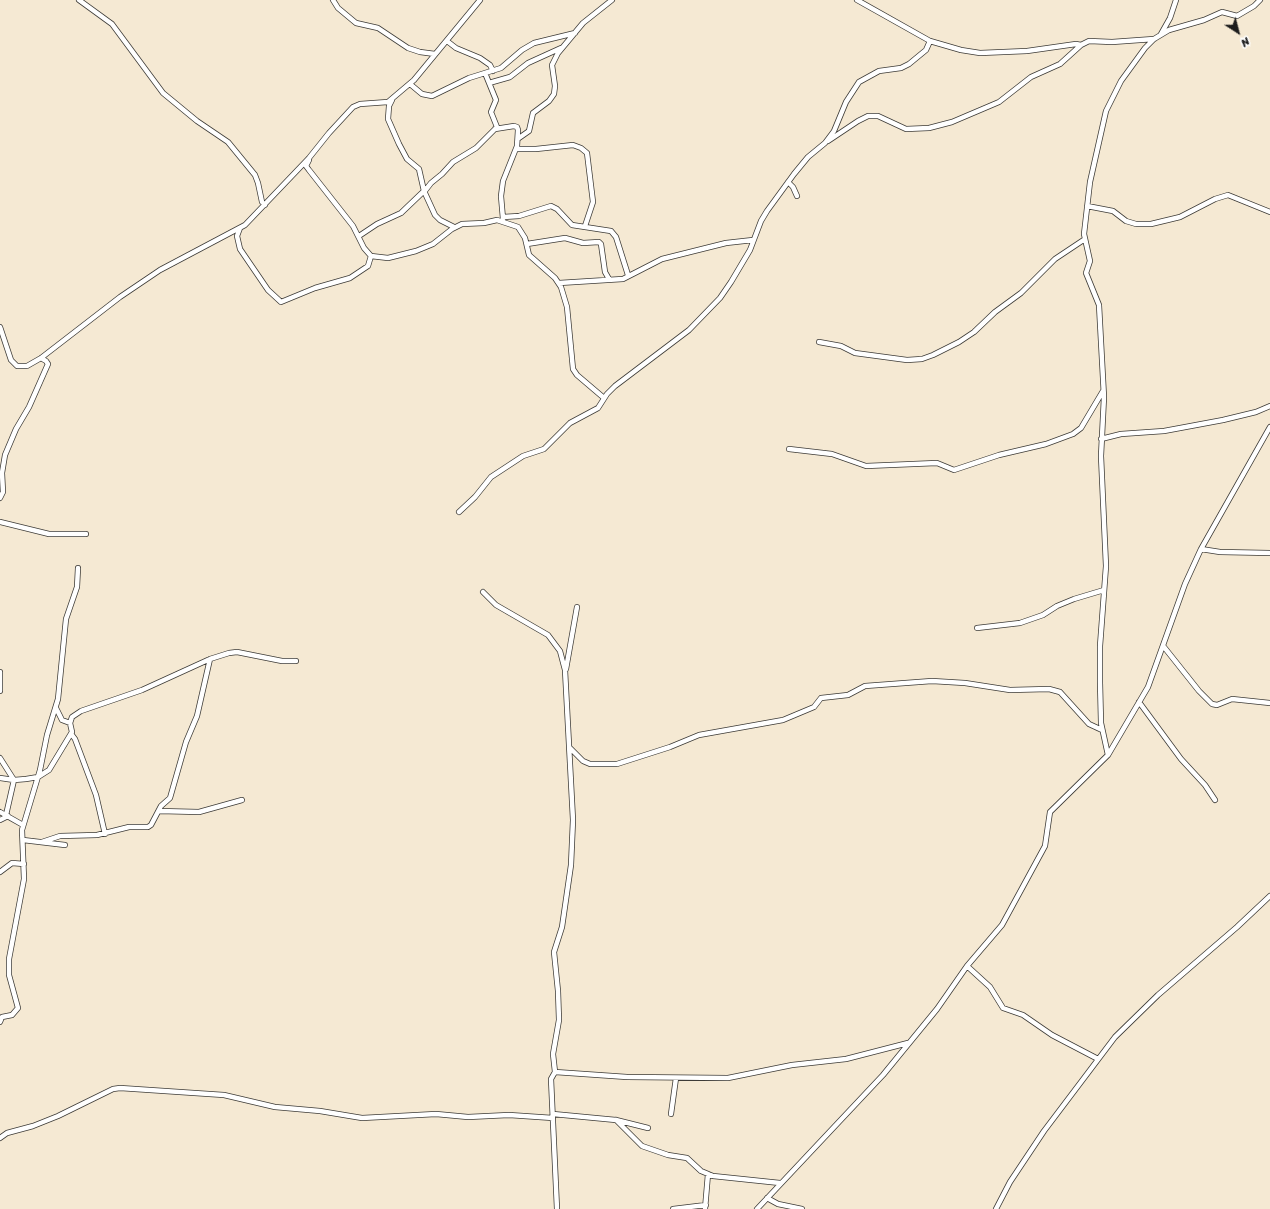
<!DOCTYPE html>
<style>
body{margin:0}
#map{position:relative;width:1270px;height:1209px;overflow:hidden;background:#f5e9d3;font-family:Sriracha,sans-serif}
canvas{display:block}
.north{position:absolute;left:1218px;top:12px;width:40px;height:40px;-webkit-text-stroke:3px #fff;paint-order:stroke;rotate:144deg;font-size:11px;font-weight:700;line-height:16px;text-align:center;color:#1c1c1c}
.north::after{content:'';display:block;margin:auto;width:14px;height:18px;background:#1c1c1c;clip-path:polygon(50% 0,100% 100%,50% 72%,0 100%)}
</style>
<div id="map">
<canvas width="1270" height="1209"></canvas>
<div class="north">N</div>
</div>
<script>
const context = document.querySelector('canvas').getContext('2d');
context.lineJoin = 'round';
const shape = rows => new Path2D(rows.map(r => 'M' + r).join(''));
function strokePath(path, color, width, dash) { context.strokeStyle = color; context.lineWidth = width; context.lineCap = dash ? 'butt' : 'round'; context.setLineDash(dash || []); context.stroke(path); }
const street = shape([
 [79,0,112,24,163,93,197,121,228,142,255,175,258,183,262,202,265,205],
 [333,0,338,8,356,23,378,28,408,48,420,52,435,54],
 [857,0,930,41,961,50,980,53,1027,51,1076,44,1081,45,1089,41,1112,42,1154,39],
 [1161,34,1170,18,1176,0],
 [447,41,456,48,480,58,490,65,493,71],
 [489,83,510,77,528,63,561,48],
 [410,84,422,94,432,96,469,78,501,68,522,50,534,43,575,33],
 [392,100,389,106,388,119,399,144,407,159,419,169,424,191,435,215,440,220,454,227],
 [495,129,514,126,517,127,518,130,517,146,503,181,501,196,503,219],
 [519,138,529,131,533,113,549,101,554,94,555,86,552,65,558,53,583,23,612,0],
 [828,141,858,121,868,116,878,116,906,129,929,128,952,122,999,102,1031,77,1060,64,1081,45],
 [516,149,536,149,573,145,581,148,587,153,593,202,585,226],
 [309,160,306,166,309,170,353,226,364,248,371,256,388,258,416,251,433,244,452,229,462,224,484,223,497,220,518,227,525,238,529,255,555,278,561,287,567,307,573,369,577,375,604,398],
 [788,182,793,187,797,196],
 [424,192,431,183,442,174,453,162,476,148,497,127,491,112,496,100,485,73],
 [1087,206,1113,211,1126,221,1136,224,1151,224,1180,217,1215,199,1228,195,1270,212],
 [503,217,519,216,551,206,557,209,572,225,611,231,616,237,628,275],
 [240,228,237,236,240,249,268,290,281,302,315,288,350,278,368,266,371,256],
 [359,236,377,224,401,213,424,191],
 [527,244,565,238,583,243,599,242,601,244,605,272,609,279],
 [559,283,623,279,662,259,726,243,753,240],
 [0,327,11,360,17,366,27,366,41,358,120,297,160,270,245,225,309,158,329,133,353,107,360,104,388,102,414,80,480,0],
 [819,342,841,346,855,353,907,360,922,359,933,355,959,342,974,332,995,312,1021,293,1055,259,1085,239],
 [1101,439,1121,434,1164,431,1223,420,1256,412,1270,406],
 [789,449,832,454,866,466,937,463,954,470,999,455,1046,444,1073,434,1081,428,1103,391],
 [0,498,3,492,2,473,5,455,16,429,29,407,48,364,46,361,41,358],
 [459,512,475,497,491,477,523,456,544,449,570,423,598,408,607,394,615,386,689,330,720,298,731,282,750,250,761,221,767,211,794,174,808,157,825,143,834,131,846,102,859,82,879,71,901,68,909,64,926,50,930,41],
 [0,522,49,534,86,534],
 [1201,549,1220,552,1270,553],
 [483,592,496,605,548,635,560,651,565,670,573,820,571,865,562,927,554,952,558,991,559,1020,553,1054,555,1072,551,1079,557,1209],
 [977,628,1020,623,1043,615,1057,606,1074,599,1104,590],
 [1164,647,1199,691,1212,704,1217,705,1232,699,1270,703],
 [566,669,577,607],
 [0,672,0,691],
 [1139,702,1181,759,1205,785,1215,800],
 [70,723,72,717,81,711,142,690,210,659,229,653,237,652,282,661,296,661],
 [72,735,75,739,96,795,105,834],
 [570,748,583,761,590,764,617,764,670,747,699,735,783,720,814,707,821,698,848,695,865,686,932,681,965,683,1010,690,1049,689,1060,692,1089,724,1102,730],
 [1108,755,1101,723,1100,682,1100,646,1106,566,1101,456,1104,397,1099,305,1086,273,1090,261,1084,234,1090,182,1106,111,1121,81,1145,48,1154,39,1169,30,1204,20,1222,12,1237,16,1254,6,1260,0],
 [0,758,14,780,6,815],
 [0,778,14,780,26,779,38,777,49,770,72,732,70,723,62,720,56,708],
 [159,811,199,812,242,800],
 [0,812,23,825],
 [0,820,8,816],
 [23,840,65,845],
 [42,842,60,836,97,835,129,827,148,827,151,825,161,806,170,798,186,742,197,716,210,659],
 [0,872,12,863,24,864],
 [967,966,990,987,1003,1008,1023,1015,1052,1035,1098,1059],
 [0,1022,2,1017,12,1015,18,1008,9,975,9,959,24,879,22,830,40,770,47,735,58,699,66,619,77,587,78,568],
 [555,1072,627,1077,728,1078,792,1065,846,1059,908,1043],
 [553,1114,616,1120,648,1128],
 [671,1114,676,1078],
 [616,1120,642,1146,668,1155,687,1158,701,1171,713,1176,780,1183],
 [0,1138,7,1133,33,1126,58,1116,113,1089,120,1088,224,1095,275,1107,320,1111,362,1118,436,1114,468,1117,509,1115,553,1118],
 [767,1198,778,1204,802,1209],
 [673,1209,706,1205],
 [705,1209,708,1174],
 [757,1209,883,1075,937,1009,967,966,1002,925,1045,846,1050,812,1108,755,1148,687,1185,584,1201,549,1270,427],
 [996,1209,1010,1182,1044,1131,1115,1037,1158,995,1237,927,1270,896]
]);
strokePath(street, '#3d3b37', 6);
strokePath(street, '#fff', 4.5);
</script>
